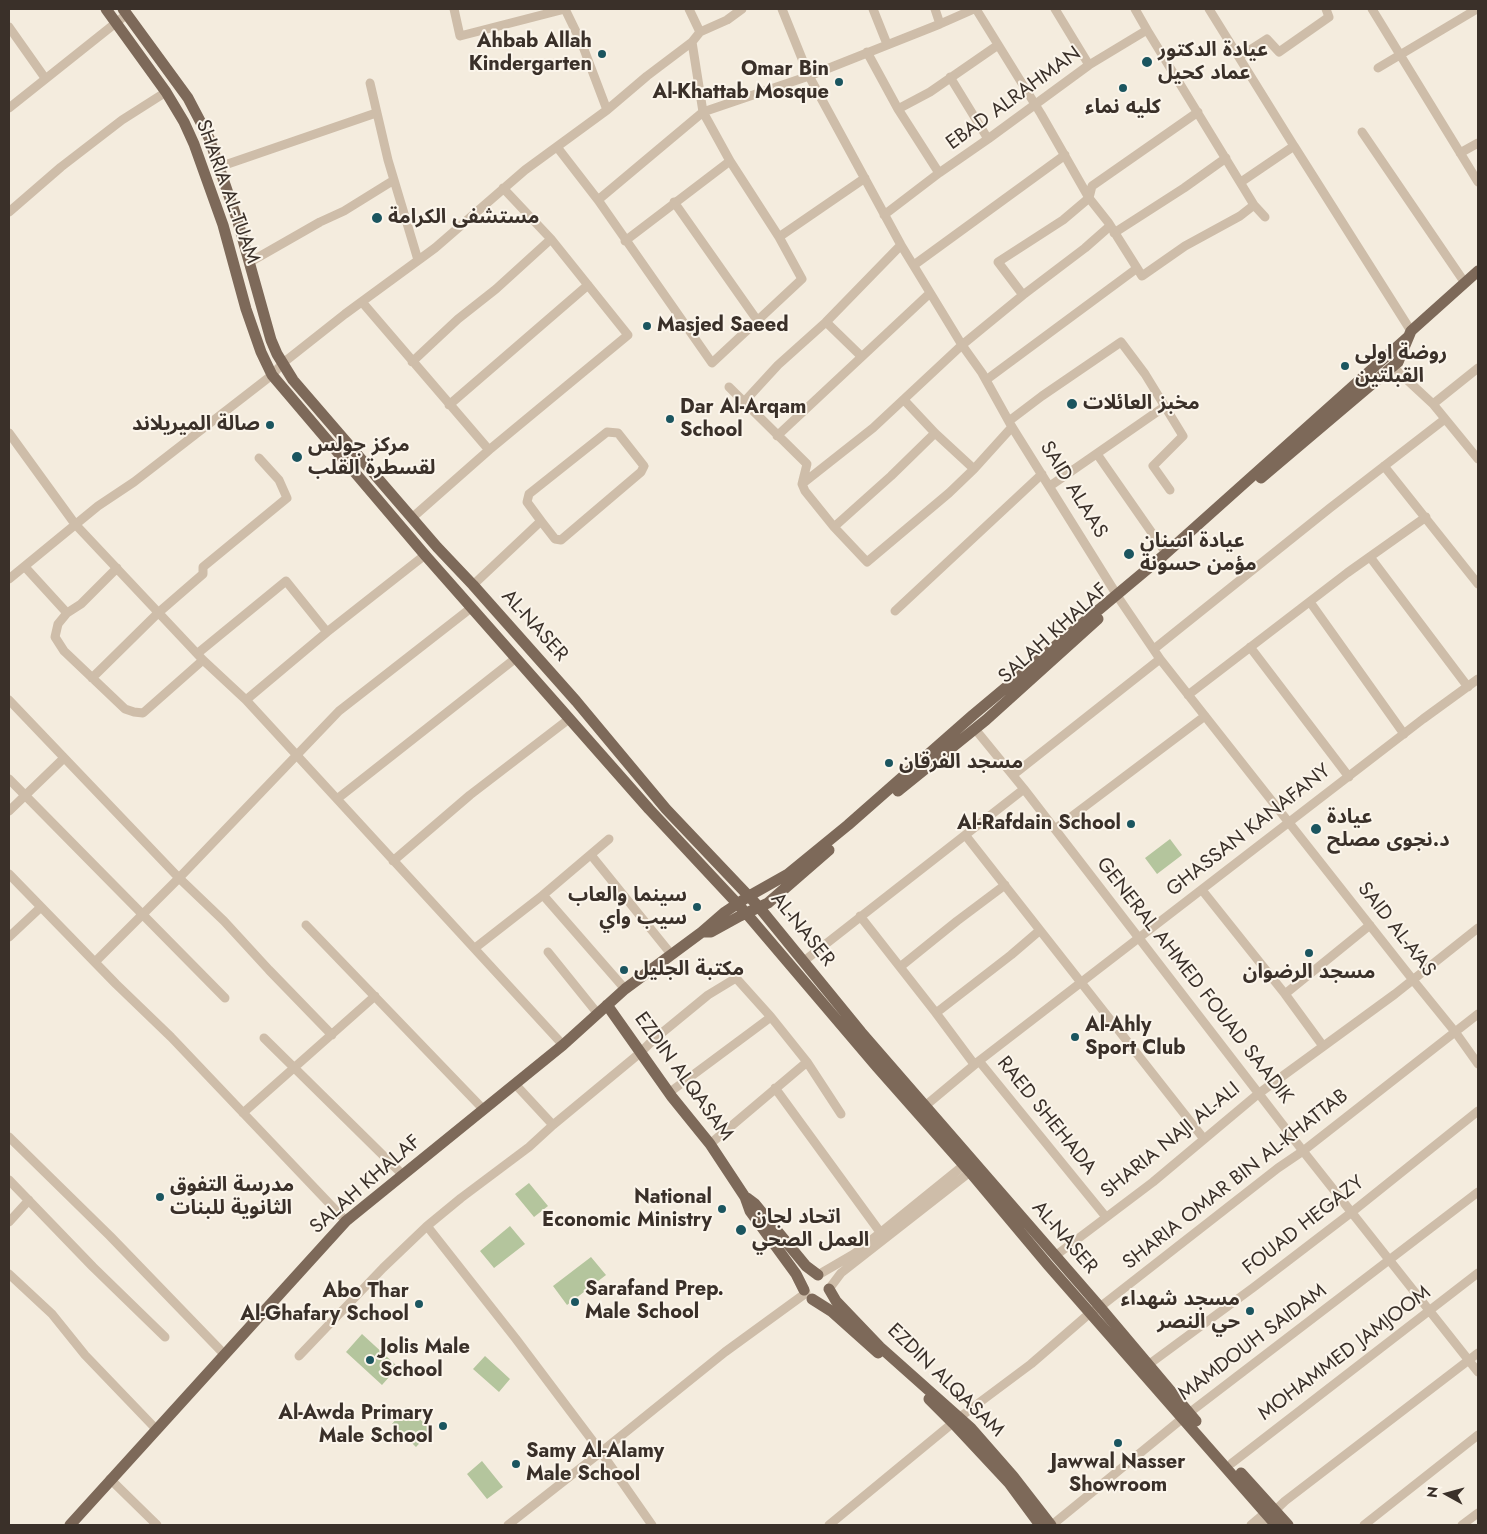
<!DOCTYPE html>
<meta charset="utf-8">
<style>
body{margin:0}
#map{position:relative;width:1487px;height:1534px;overflow:hidden;background:#f4ecde;font-family:Jost,sans-serif}
canvas{display:block}
.frame{position:absolute;inset:0;border:10px solid #3a3029;pointer-events:none}
.north{position:absolute;left:1422px;top:1469px;width:50px;height:50px;-webkit-text-stroke:4px #fbf5eb;paint-order:stroke;rotate:277deg;font-size:14px;font-weight:700;line-height:20px;text-align:center;color:#3a3029}
.north::after{content:'';display:block;margin:auto;width:18px;height:22px;background:#3a3029;clip-path:polygon(50% 0,100% 100%,50% 72%,0 100%)}
</style>
<div id="map">
<canvas width="1487" height="1534"></canvas>
<div class="frame"></div>
<div class="north">N</div>
</div>
<script>
const context = document.querySelector('canvas').getContext('2d');
context.lineJoin = 'round';
function fillPath(path, color) { context.fillStyle = color; context.fill(path, 'evenodd'); }
const shape = rows => new Path2D(rows.map(r => 'M' + r).join(''));
function strokePath(path, color, width, dash) { context.strokeStyle = color; context.lineWidth = width; context.lineCap = dash ? 'butt' : 'round'; context.setLineDash(dash || []); context.stroke(path); }
function label(font, color, halo, rows, align = 'center') {
  context.font = font + ' Jost,"Noto Sans Arabic",sans-serif'; context.lineWidth = 4; context.setLineDash([]); context.textBaseline = 'middle'; context.strokeStyle = halo; context.fillStyle = color; for (const [text, x, y, turn = 0] of rows) {
    context.save(); context.translate(x, y); context.rotate((+turn || 0) * Math.PI / 180); context.textAlign = isNaN(turn) ? turn : align; if (halo) context.strokeText(text, 0, 0); context.fillText(text, 0, 0); context.restore();
  }
}
const green = shape([
 [1170,839,1182,855,1157,874,1145,858],
 [529,1183,548,1206,534,1217,515,1194],
 [510,1226,525,1244,494,1268,480,1251],
 [591,1257,606,1275,567,1305,553,1286],
 [362,1334,398,1367,382,1385,346,1352],
 [485,1356,510,1379,499,1392,473,1369],
 [406,1407,432,1430,416,1447,392,1424],
 [482,1461,503,1487,487,1499,467,1474]
]);
const minor = shape([
 [454,9,460,36,565,9],
 [565,9,582,44,607,110],
 [689,9,700,32],
 [782,9,809,76,901,245,962,345,982,373,1012,427,1120,600,1160,659,1413,980,1456,1033,1478,1064],
 [873,9,887,44],
 [935,9,940,24],
 [976,9,1041,114,1089,198,1108,222,1142,276,1185,246,1240,216,1254,205],
 [1055,9,1089,65],
 [1209,9,1294,146,1241,182],
 [1372,9,1478,182],
 [9,27,45,78],
 [1147,30,1254,205,1265,217],
 [692,42,703,112,730,161,779,237],
 [867,52,898,109,939,173],
 [1239,57,1267,39,1279,52,1329,17,1326,9],
 [1378,68,1477,9],
 [950,77,988,139],
 [370,83,388,160,418,260],
 [9,108,127,14],
 [898,109,930,92,998,45],
 [1362,132,1465,283],
 [1294,146,1411,331],
 [557,147,598,200],
 [1460,153,1478,143],
 [219,167,376,113],
 [865,178,779,237,802,279,712,363,598,200,703,112,809,76,940,24,974,9],
 [674,202,757,320],
 [9,212,61,167,122,120,166,92],
 [884,215,939,173,988,139,1089,65,1147,30,1135,9],
 [1114,233,1184,188,1226,158],
 [625,241,730,161],
 [250,262,320,222,344,211,394,180],
 [914,265,1065,155],
 [1023,295,998,262,1063,220,1089,198,1092,186,1198,112],
 [362,302,489,450],
 [826,322,901,245],
 [412,362,458,319,496,289,551,239],
 [1392,366,1433,404,1478,459],
 [986,380,1136,269],
 [729,387,807,464,802,484,805,491,834,527,867,562,949,493,974,469,935,433,904,400],
 [744,402,778,365,826,322,861,356],
 [1433,404,1478,368],
 [449,405,588,285],
 [1009,421,1042,396,1121,342,1145,374,1183,436,1153,466,1170,490],
 [9,433,75,524,203,660,246,700,337,799],
 [777,436,930,293],
 [1097,454,1166,553],
 [1384,466,1478,584],
 [974,469,1012,427],
 [802,484,873,428,962,345,1023,295,1085,248,1110,226],
 [1050,486,1164,407],
 [413,517,489,450,628,335,551,239,503,188],
 [834,527,891,476,935,433],
 [1370,557,1468,687],
 [25,567,67,613],
 [117,568,81,604,67,613,58,624,55,637,64,651,125,709,134,712,143,713,203,660],
 [9,579,98,506,134,482,272,375,283,363,345,314,435,248,525,170,607,110,647,76,692,42,700,32,727,20,742,9],
 [473,585,541,521,555,539,561,540,641,472,644,466,618,433,607,432,529,494,527,502,541,521],
 [1310,602,1404,734],
 [895,611,1042,474],
 [1250,647,1349,777],
 [1154,649,1330,508,1445,419],
 [198,653,286,581,327,632],
 [516,658,337,799,563,1045],
 [92,678,158,613,203,574,203,567,287,498,279,480,259,458],
 [1188,695,1347,573,1426,517],
 [9,700,179,878,224,921,269,970,332,1035],
 [246,700,327,632,425,555],
 [975,729,1024,789,1303,1151,1478,1372],
 [1013,775,1160,659],
 [9,779,225,998],
 [9,811,64,758],
 [1055,829,1205,716],
 [966,836,1204,1139],
 [591,855,671,954],
 [393,861,470,795,569,719],
 [9,874,116,984,171,1037,346,1221],
 [1202,890,1285,994,1323,1046],
 [543,895,625,989],
 [860,916,936,1013,974,1064],
 [306,925,484,1110],
 [9,937,41,907],
 [475,948,543,895,609,839],
 [548,952,598,1014],
 [804,961,1024,789],
 [95,962,179,878,339,711,471,608],
 [900,967,957,921,1005,885],
 [1285,994,1370,925],
 [936,1013,1011,955,1039,931],
 [771,1017,807,1062,841,1114],
 [264,1038,403,1175],
 [979,1061,1106,1217],
 [515,1084,553,1125],
 [775,1088,880,1232],
 [925,1106,979,1061,1423,719,1478,679],
 [243,1113,375,996],
 [9,1137,110,1236,225,1355],
 [710,1144,807,1062],
 [9,1180,93,1267,165,1337],
 [9,1222,29,1200],
 [427,1226,516,1339,601,1452,652,1525],
 [1055,1256,1153,1182,1258,1094,1395,994,1478,928],
 [9,1274,52,1314,85,1355,156,1429],
 [818,1275,854,1254,964,1165],
 [829,1289,841,1273,970,1172],
 [299,1356,383,1268,427,1226,461,1198,529,1147,553,1125,640,1053,652,1041,708,995,736,978,771,1017,670,1092],
 [1148,1365,1254,1287,1352,1212,1478,1111],
 [1232,1463,1478,1273],
 [110,1479,157,1525],
 [508,1525,601,1452,725,1352,806,1293],
 [829,1525,960,1417,1031,1364,1090,1313,1100,1307,1278,1168,1303,1151,1478,1014],
 [1052,1525,1189,1413,1478,1192],
 [1251,1525,1264,1514],
 [1260,1525,1285,1501,1478,1353],
 [1364,1525,1478,1435],
 [1462,1525,1478,1513]
]);
const major = shape([
 [106,9,166,92,184,122,194,144,223,225,246,309,261,352,272,375,425,555,649,809,746,913,877,1067,970,1172,1048,1265,1276,1525],
 [123,9,188,98,209,138,238,222,271,340,277,354,293,380,437,547,473,585,576,701,666,809,759,907,861,1032,1100,1307,1196,1421],
 [1261,478,1398,362,1411,331,1478,271],
 [898,791,986,720,1098,619],
 [704,932,711,932,740,916,768,903,829,850],
 [607,1005,672,1097,710,1144,745,1197,750,1211,796,1274,804,1290],
 [747,1198,755,1204,806,1266,818,1275],
 [829,1289,836,1301,880,1347,971,1428,1013,1476,1051,1525],
 [812,1299,831,1311,878,1353],
 [929,1399,953,1423,1009,1483,1040,1525],
 [1241,1473,1288,1525],
 [70,1525,346,1221,563,1045,625,989,702,932,725,912,749,896,788,874,848,825,973,715,1163,556,1409,336]
]);
const markers = [
 [602,54,5,"#1b555f"],
 [1147,62,6,"#1b555f"],
 [839,82,5,"#1b555f"],
 [1123,88,5,"#1b555f"],
 [377,218,6,"#1b555f"],
 [647,326,5,"#1b555f"],
 [1345,366,5,"#1b555f"],
 [1072,404,6,"#1b555f"],
 [670,419,5,"#1b555f"],
 [270,425,5,"#1b555f"],
 [297,457,6,"#1b555f"],
 [1129,554,6,"#1b555f"],
 [889,763,5,"#1b555f"],
 [1131,824,5,"#1b555f"],
 [1316,829,6,"#1b555f"],
 [697,907,5,"#1b555f"],
 [1309,953,5,"#1b555f"],
 [624,970,5,"#1b555f"],
 [1075,1037,5,"#1b555f"],
 [160,1197,5,"#1b555f"],
 [722,1209,5,"#1b555f"],
 [741,1230,6,"#1b555f"],
 [575,1302,5,"#1b555f"],
 [419,1304,5,"#1b555f"],
 [1250,1311,5,"#1b555f"],
 [370,1360,5,"#1b555f"],
 [443,1426,5,"#1b555f"],
 [1118,1443,5,"#1b555f"],
 [516,1464,5,"#1b555f"]
];
const poiNames = [
 ["Ahbab Allah",592,42,"right"],
 ["Kindergarten",592,65,"right"],
 ["عيادة الدكتور",1158,51],
 ["عماد كحيل",1158,74],
 ["Omar Bin",829,70,"right"],
 ["Al-Khattab Mosque",829,93,"right"],
 ["كليه نماء",1123,108,"center"],
 ["مستشفى الكرامة",388,218],
 ["Masjed Saeed",657,326],
 ["روضة اولى",1355,354],
 ["القبلتين",1355,377],
 ["مخبز العائلات",1083,404],
 ["Dar Al-Arqam",680,408],
 ["School",680,431],
 ["صالة الميريلاند",260,425,"right"],
 ["مركز جولس",308,446],
 ["لقسطرة القلب",308,469],
 ["عيادة اسنان",1140,542],
 ["مؤمن حسونة",1140,565],
 ["مسجد الفرقان",899,763],
 ["عيادة",1327,818],
 ["د.نجوى مصلح",1327,841],
 ["Al-Rafdain School",1121,824,"right"],
 ["سينما والعاب",687,896,"right"],
 ["سيب واي",687,919,"right"],
 ["مكتبة الجليل",634,970],
 ["مسجد الرضوان",1309,973,"center"],
 ["Al-Ahly",1085,1026],
 ["Sport Club",1085,1049],
 ["مدرسة التفوق",170,1186],
 ["الثانوية للبنات",170,1209],
 ["National",712,1198,"right"],
 ["Economic Ministry",712,1221,"right"],
 ["اتحاد لجان",752,1218],
 ["العمل الصحي",752,1241],
 ["Sarafand Prep.",585,1290],
 ["Male School",585,1313],
 ["Abo Thar",409,1292,"right"],
 ["Al-Ghafary School",409,1315,"right"],
 ["مسجد شهداء",1240,1300,"right"],
 ["حي النصر",1240,1323,"right"],
 ["Jolis Male",380,1348],
 ["School",380,1371],
 ["Al-Awda Primary",433,1414,"right"],
 ["Male School",433,1437,"right"],
 ["Samy Al-Alamy",526,1452],
 ["Male School",526,1475],
 ["Jawwal Nasser",1118,1463,"center"],
 ["Showroom",1118,1486,"center"]
];
const streetNames = [
 ["EBAD ALRAHMAN",1014,99,-36],
 ["SHARIA AL-TUAM",227,192,70],
 ["SAID ALAAS",1073,490,58],
 ["AL-NASER",534,626,48],
 ["SALAH KHALAF",1054,634,-42],
 ["GHASSAN KANAFANY",1249,831,-38],
 ["AL-NASER",802,930,51],
 ["SAID AL-A'AS",1396,930,52],
 ["GENERAL AHMED FOUAD SAADIK",1194,981,52],
 ["EZDIN ALQASAM",683,1077,54],
 ["RAED SHEHADA",1046,1116,51],
 ["SHARIA NAJI AL-ALI",1171,1141,-39],
 ["SHARIA OMAR BIN AL-KHATTAB",1236,1180,-38],
 ["SALAH KHALAF",366,1185,-41],
 ["FOUAD HEGAZY",1304,1226,-38],
 ["AL-NASER",1064,1238,49],
 ["MAMDOUH SAIDAM",1253,1343,-37],
 ["MOHAMMED JAMJOOM",1345,1354,-37],
 ["EZDIN ALQASAM",945,1381,44]
];
fillPath(green, '#b4c59d');
strokePath(minor, '#cebda9', 9);
strokePath(major, '#7d6959', 11);
for (const [x, y, r, color] of markers) { const dot = new Path2D(); dot.arc(x, y, r, 0, 2 * Math.PI); context.fillStyle = color; context.fill(dot); strokePath(dot, '#fbf5eb', 2); }
label('bold 20px', '#3a3029', '#fbf5eb', poiNames, 'left');
label('20px', '#3a3029', '#fbf5eb', streetNames);
</script>
